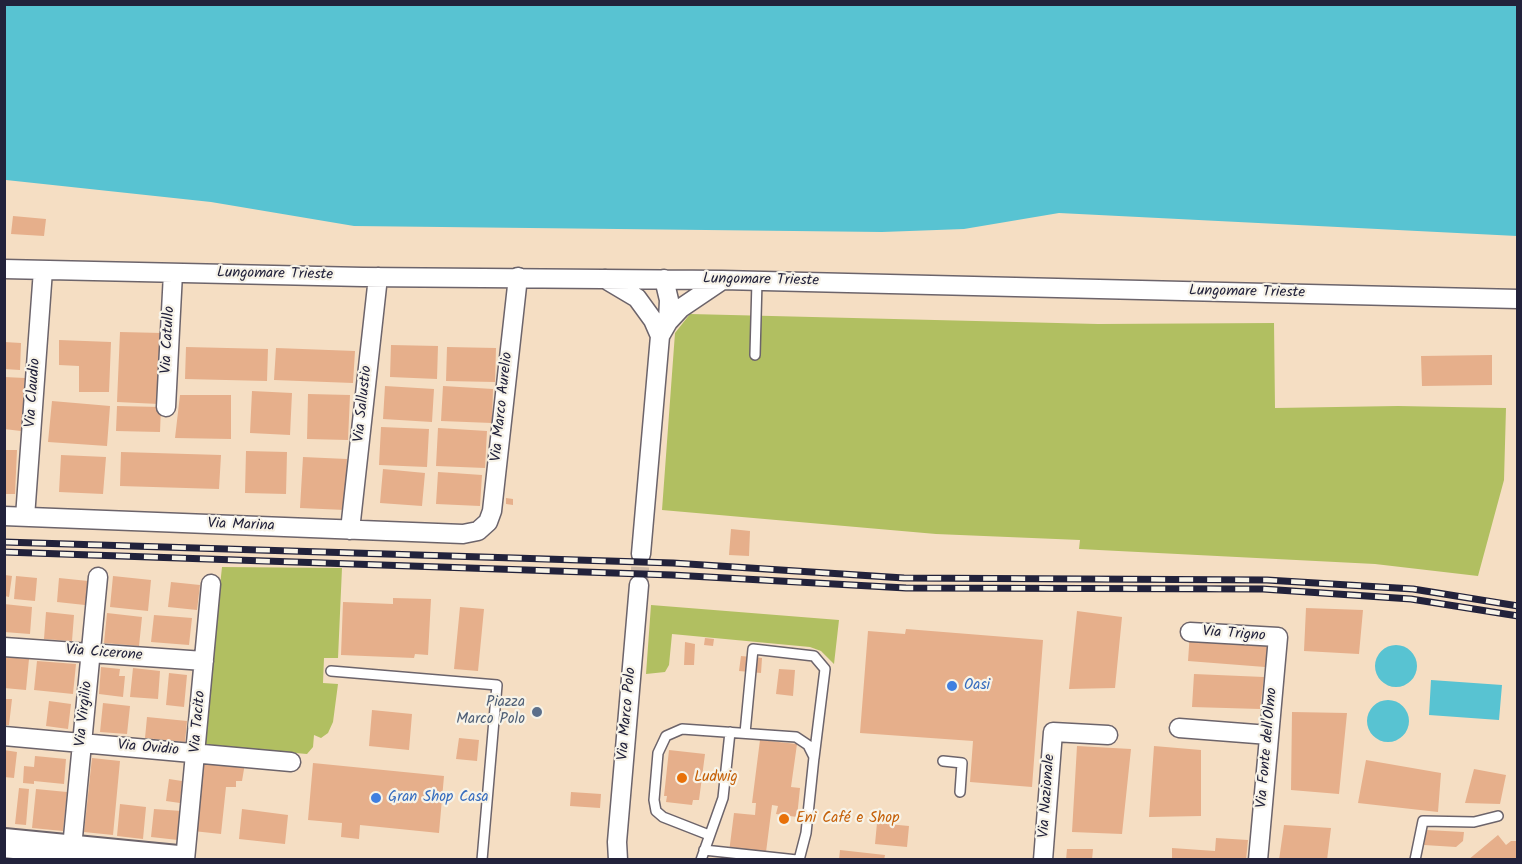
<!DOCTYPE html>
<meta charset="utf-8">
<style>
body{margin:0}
#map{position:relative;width:1522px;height:864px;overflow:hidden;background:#f5dec3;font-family:Kalam,sans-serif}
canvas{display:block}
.frame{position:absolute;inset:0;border:6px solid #22223b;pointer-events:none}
</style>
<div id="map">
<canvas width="1522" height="864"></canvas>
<div class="frame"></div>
</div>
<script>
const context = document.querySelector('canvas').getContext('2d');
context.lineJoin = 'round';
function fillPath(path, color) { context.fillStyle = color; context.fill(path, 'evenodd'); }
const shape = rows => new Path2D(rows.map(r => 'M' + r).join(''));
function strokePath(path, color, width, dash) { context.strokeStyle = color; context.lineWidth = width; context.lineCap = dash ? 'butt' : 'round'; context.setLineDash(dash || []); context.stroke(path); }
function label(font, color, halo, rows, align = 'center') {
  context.font = font + ' Kalam,sans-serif'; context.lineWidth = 4.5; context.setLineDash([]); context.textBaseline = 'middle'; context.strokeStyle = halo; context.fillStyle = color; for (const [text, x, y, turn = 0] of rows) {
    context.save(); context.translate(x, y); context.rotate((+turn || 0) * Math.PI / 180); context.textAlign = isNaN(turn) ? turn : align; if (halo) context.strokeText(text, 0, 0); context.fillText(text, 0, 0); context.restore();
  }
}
const green = shape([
 [690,314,1098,324,1274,323,1275,408,1398,406,1506,408,1504,480,1478,576,1375,564,1079,549,1080,540,936,534,662,510,675,333],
 [222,567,342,568,338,658,324,658,323,683,338,684,333,722,328,733,321,738,314,735,313,747,307,754,203,745],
 [651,605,839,620,834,664,821,651,810,647,672,634,669,665,665,672,646,674]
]);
const water = shape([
 [5,4,1517,5,1517,236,1059,213,964,229,882,232,354,226,211,202,6,180],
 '1375 666a21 21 0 1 1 42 0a21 21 0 1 1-42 0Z',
 [1431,680,1502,685,1499,720,1429,715],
 '1367 721a21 21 0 1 1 42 0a21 21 0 1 1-42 0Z'
]);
const building = shape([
 [13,216,46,219,44,236,11,234],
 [120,332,162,333,159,404,117,402],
 [59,340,111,342,109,392,79,392,79,366,59,365],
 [4,342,21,343,20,370,4,369],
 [391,345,438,346,437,379,390,377],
 [186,347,268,349,267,381,185,379],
 [447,347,496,348,495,382,446,381],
 [276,348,355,351,353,383,274,380],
 [1492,355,1492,385,1422,386,1421,356],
 [4,377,25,378,21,431,4,429],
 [385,386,434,389,432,422,383,419],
 [443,386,493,389,492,423,441,421],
 [252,391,292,393,290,435,250,433],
 [308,394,350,395,348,440,307,439],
 [180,395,231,395,231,439,175,438],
 [52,401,110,406,107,446,48,442],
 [117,406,161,407,160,432,116,431],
 [381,427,429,429,427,467,379,465],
 [438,428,487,431,485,468,436,466],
 [4,450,17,450,15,494,4,494],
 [246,451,287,452,286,494,245,493],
 [121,452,221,455,219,489,120,486],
 [61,455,106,457,103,494,59,492],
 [303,457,347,459,345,510,300,508],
 [383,469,425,473,422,506,380,503],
 [438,472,482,475,480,506,436,504],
 [506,498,513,499,513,505,506,504],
 [731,529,750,531,749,556,729,555],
 [5,575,12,576,9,597,5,596],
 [16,576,37,578,35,601,14,599],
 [113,576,151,580,148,611,110,607],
 [59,578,88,581,85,605,57,602],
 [171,582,200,585,197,610,168,607],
 [393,598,431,599,428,655,415,654,414,658,341,655,343,602,393,604],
 [4,604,32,607,30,634,4,632],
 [460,607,484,609,478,671,454,669],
 [1306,608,1363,610,1359,654,1304,651],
 [1077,611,1122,617,1115,688,1069,689],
 [46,612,74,615,72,641,44,639],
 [107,613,142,617,139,646,104,643],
 [154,615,192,618,189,645,151,642],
 [906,629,1043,640,1032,787,970,782,973,741,860,733,868,631,905,634],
 [1190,632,1269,637,1265,667,1188,661],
 [705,638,714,639,713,646,704,645],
 [685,642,695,644,694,665,684,665],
 [741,656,762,658,761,673,739,671],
 [4,657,29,659,26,690,4,688],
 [37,661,76,664,73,694,34,690],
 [101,667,120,669,119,676,125,676,123,697,99,694],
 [133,668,160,671,158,699,130,697],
 [779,669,795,670,793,696,776,694],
 [169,673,187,675,184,707,166,705],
 [1194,674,1264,677,1260,709,1192,707],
 [4,699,12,699,9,725,4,725],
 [49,701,71,704,68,729,46,726],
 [103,703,130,706,127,734,100,732],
 [372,710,412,714,409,750,369,746],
 [1292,712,1347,713,1339,794,1291,790],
 [147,717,187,721,185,742,145,738],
 [459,738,479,740,477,761,456,759],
 [760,740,797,744,791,787,800,788,797,817,776,814,778,806,772,805,765,860,728,860,734,813,755,815,756,803,752,803],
 [1077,746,1131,749,1122,834,1072,832],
 [1154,746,1201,750,1201,816,1149,817],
 [4,750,17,752,14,778,4,777],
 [669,750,705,754,699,800,693,800,692,805,666,802,667,796,664,796],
 [35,756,66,759,64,784,34,781,34,784,23,783,24,766,34,767],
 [92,758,120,761,113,835,84,832],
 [202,759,245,763,242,781,236,781,236,787,226,787,221,834,193,831],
 [1366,760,1441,773,1438,812,1358,803],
 [313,763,444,776,439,833,360,825,359,839,341,837,342,823,308,820],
 [1474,769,1506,775,1500,804,1465,803],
 [169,779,182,781,180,803,166,801],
 [19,788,29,789,26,825,15,824],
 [36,789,67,792,63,831,32,828],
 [571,792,601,794,600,808,570,806],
 [120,804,146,807,143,839,117,836],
 [154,809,181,811,178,840,151,837],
 [242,809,288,815,285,844,239,839],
 [877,823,909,826,907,847,875,844],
 [1284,825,1331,828,1327,860,1279,860],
 [1426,830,1464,832,1463,841,1456,847,1424,845],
 [1498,835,1506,845,1511,841,1518,841,1518,860,1468,860],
 [1216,838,1248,840,1246,860,1172,860,1172,848,1215,851],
 [1067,849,1093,849,1092,860,1066,860],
 [840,850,885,855,884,860,839,860]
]);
const minorTunnel = shape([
 [639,585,641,554]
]);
const service = shape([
 [755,355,757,281],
 [331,671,497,685,482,860],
 [745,733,753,649,814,656,825,669,814,758],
 [943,761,962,763,960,792],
 [709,835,663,817,656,811,654,800,658,753,666,736,682,729,796,737,808,745,814,757,806,833,799,860],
 [704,850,797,860],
 [701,860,723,798,730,732],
 [1415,860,1423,821,1474,822,1498,816]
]);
const minor = shape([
 [4,269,363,277,722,280,1518,299],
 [605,279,637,298,653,320,660,336],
 [664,279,669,300,668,322],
 [166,407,173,273],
 [4,516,463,534,478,531,488,522,492,511,518,277],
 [25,517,43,270],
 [350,530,378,277],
 [641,554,660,336,668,322,681,308,721,281],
 [1190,632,1278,637,1258,860],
 [4,647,204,661],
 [1179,728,1269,735],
 [4,736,291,762],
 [71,858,98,577],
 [185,860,211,584],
 [618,860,617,842,639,585],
 [1043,860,1053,732,1108,735]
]);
const primary = shape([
 [4,843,178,860]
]);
const rail = shape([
 [4,542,673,563,904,578,1267,580,1413,589,1518,606],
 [4,552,672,575,906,588,1263,589,1411,599,1518,616]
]);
const markers = [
 [952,686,6,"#3f7fe0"],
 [537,712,6,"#5c6f8a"],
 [682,778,6,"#e8710a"],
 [376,798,6,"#3f7fe0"],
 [784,819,6,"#e8710a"]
];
const streetNames = [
 ["Lungomare Trieste",275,275,1],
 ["Lungomare Trieste",761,281,1],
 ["Lungomare Trieste",1247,293,1],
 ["Via Catullo",169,340,-87],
 ["Via Claudio",34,393,-86],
 ["Via Sallustio",364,404,-84],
 ["Via Marco Aurelio",503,407,-84],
 ["Via Marina",241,526,2],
 ["Via Trigno",1234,635,4],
 ["Via Cicerone",104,654,4],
 ["Via Virgilio",85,714,-84],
 ["Via Marco Polo",628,714,-85],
 ["Via Tacito",199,722,-85],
 ["Via Fonte dell'Olmo",1268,748,-85],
 ["Via Ovidio",148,749,5],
 ["Via Nazionale",1048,796,-86]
];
const shopNames = [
 ["Oasi",964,686],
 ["Gran Shop Casa",388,798]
];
const serviceNames = [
 ["Piazza",525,703],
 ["Marco Polo",525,720]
];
const foodNames = [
 ["Ludwig",694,778],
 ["Eni Café e Shop",796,819]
];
fillPath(green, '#b1bf61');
fillPath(water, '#58c3d2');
fillPath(building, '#e6af8b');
strokePath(minorTunnel, '#cbb8a8', 18, [18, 9]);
strokePath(service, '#6c646b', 12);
strokePath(minor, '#6c646b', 21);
strokePath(primary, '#6c646b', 32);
strokePath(service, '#fff', 9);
strokePath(minor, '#fff', 18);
strokePath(primary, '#fff', 28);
strokePath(rail, '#22223b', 7);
strokePath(rail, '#f7f3e8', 4.5, [14]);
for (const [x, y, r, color] of markers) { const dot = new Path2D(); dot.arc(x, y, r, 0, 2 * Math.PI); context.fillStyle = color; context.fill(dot); strokePath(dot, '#f7f3e8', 2); }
label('15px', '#22223b', '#f7f3e8', streetNames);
label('15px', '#366cbe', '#f7f3e8', shopNames, 'left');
label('15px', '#4e5e75', '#f7f3e8', serviceNames, 'right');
label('15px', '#c56008', '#f7f3e8', foodNames, 'left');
</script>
